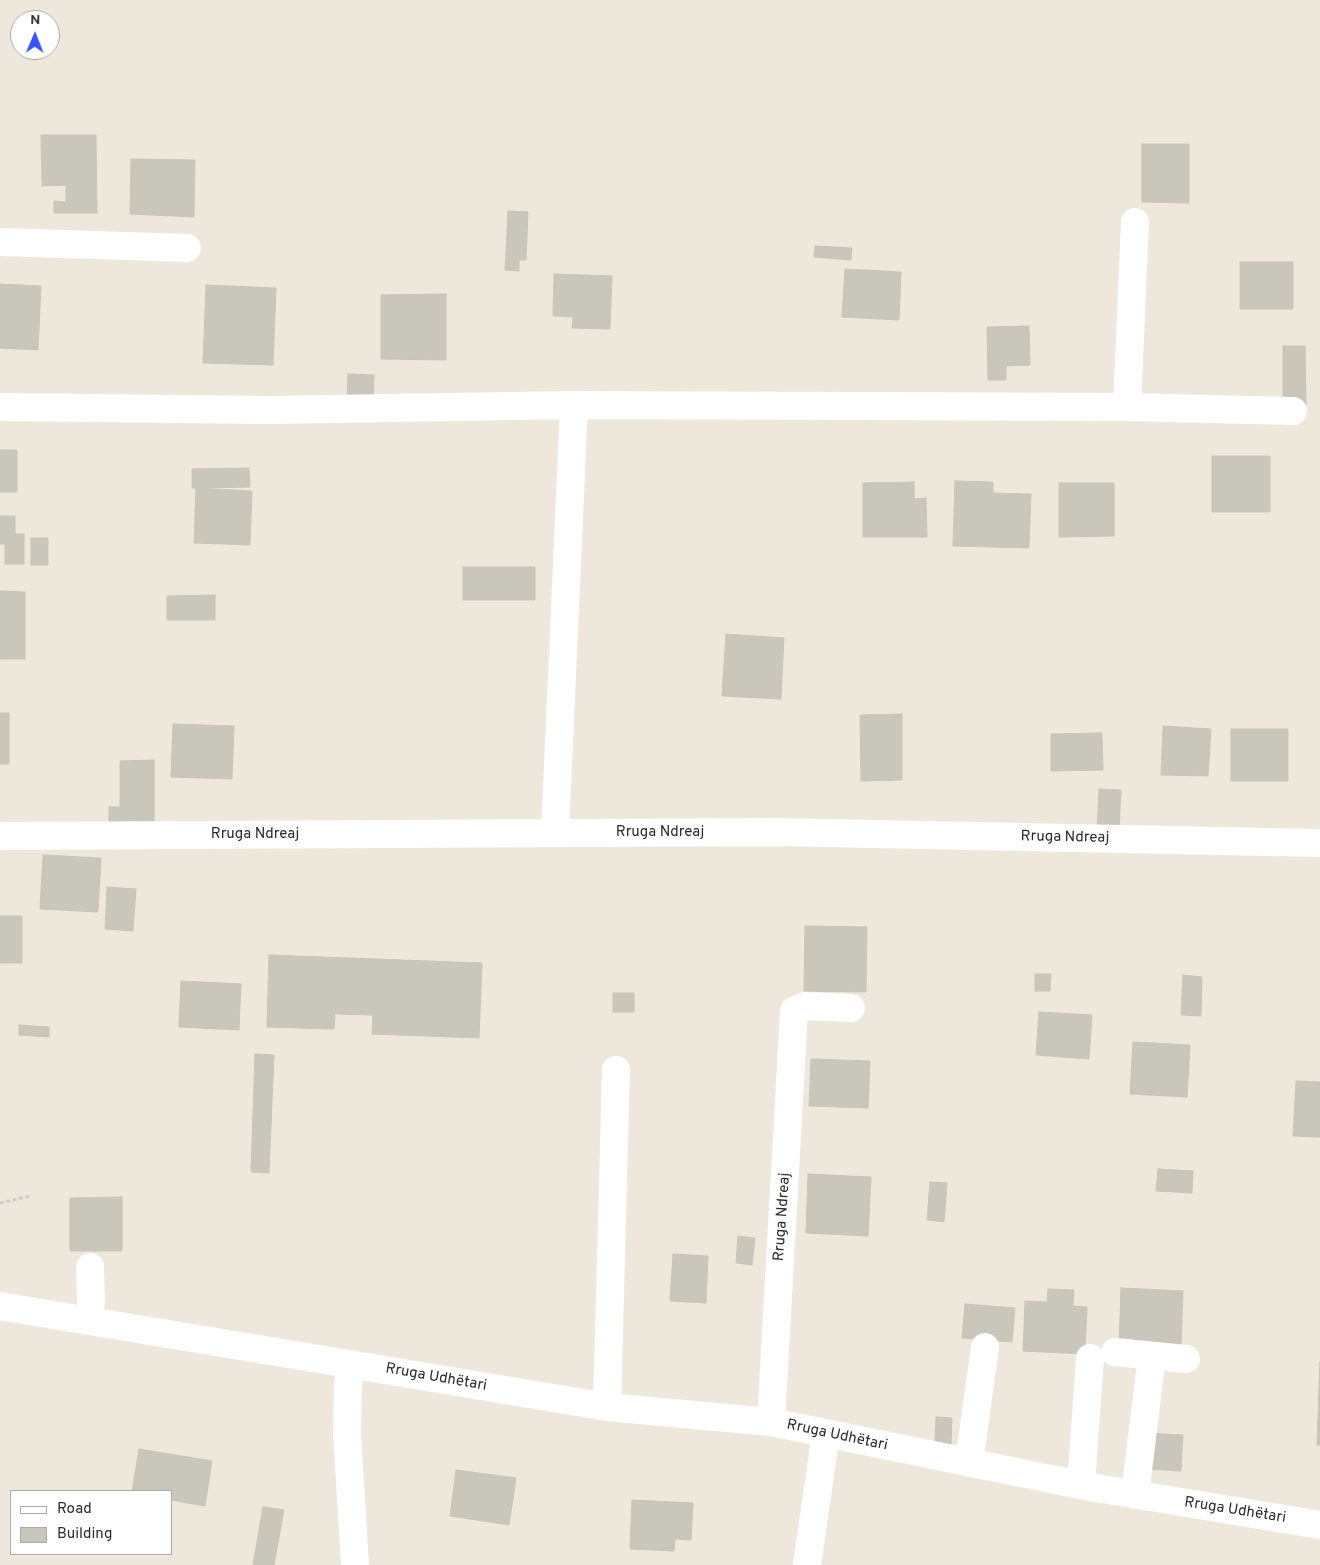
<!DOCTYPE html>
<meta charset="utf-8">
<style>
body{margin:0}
#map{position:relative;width:1320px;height:1565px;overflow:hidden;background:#eee8dc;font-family:Overpass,sans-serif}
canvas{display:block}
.legend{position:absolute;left:10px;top:1490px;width:162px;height:65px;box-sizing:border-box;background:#fff;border:1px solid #aaa;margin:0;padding:6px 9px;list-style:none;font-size:15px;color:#2b2b2b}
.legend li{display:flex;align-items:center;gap:10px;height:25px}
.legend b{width:25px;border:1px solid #aaa}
.north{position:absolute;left:10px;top:10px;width:50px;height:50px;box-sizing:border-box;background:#fff;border:1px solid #aaa;border-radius:50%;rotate:1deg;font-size:14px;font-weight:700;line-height:20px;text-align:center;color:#2b2b2b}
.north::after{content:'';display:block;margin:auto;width:18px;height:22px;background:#3952ff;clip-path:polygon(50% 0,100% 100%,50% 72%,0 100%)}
</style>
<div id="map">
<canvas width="1320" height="1565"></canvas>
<ul class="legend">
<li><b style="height:6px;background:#fff"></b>Road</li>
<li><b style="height:14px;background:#c9c6bb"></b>Building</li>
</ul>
<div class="north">N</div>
</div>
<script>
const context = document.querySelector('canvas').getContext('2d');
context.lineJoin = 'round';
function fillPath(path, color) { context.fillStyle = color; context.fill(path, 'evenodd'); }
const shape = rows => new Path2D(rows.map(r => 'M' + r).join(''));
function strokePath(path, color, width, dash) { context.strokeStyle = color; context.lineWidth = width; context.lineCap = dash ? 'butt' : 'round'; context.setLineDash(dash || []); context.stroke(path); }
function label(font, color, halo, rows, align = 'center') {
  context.font = font + ' Overpass,sans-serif'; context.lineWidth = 4.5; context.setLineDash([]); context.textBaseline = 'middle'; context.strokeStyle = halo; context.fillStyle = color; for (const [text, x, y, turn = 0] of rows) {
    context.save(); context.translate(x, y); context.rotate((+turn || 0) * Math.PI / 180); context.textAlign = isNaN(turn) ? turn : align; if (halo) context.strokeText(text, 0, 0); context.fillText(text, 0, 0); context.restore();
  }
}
const building = shape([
 [41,135,96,135,97,213,54,213,54,201,66,202,66,185,42,186,41,135],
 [1142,144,1189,144,1189,203,1142,202,1142,144],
 [131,159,195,160,194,217,130,214,131,159],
 [508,211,528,212,526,260,519,260,519,271,505,270,508,211],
 [815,246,852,248,851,260,814,257,815,246],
 [1240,262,1293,262,1293,309,1240,309,1240,262],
 [845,269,901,272,899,320,842,317,845,269],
 [554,274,612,276,610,329,572,328,573,317,553,316,554,274],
 [0,284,41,286,38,350,0,348,0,284],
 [206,285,276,288,273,365,203,363,206,285],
 [446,294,446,360,381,359,381,295,446,294],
 [1029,326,1030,365,1006,366,1006,380,988,380,987,327,1029,326],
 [1283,346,1305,346,1306,405,1283,405,1283,346],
 [348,374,374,375,373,401,347,400,348,374],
 [0,450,17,450,17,492,0,492,0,450],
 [1212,456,1270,456,1270,512,1212,512,1212,456],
 [249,468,250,487,192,488,192,469,249,468],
 [955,481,993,482,993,493,1031,494,1029,548,953,546,955,481],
 [914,482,914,499,926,498,927,537,863,537,863,483,914,482],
 [1059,483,1114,483,1114,536,1059,537,1059,483],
 [196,488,252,491,250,545,194,543,196,488],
 [0,516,15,516,15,534,24,534,24,564,5,564,5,544,0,544,0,516],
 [31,538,48,538,48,565,31,565,31,538],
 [463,567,535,567,535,600,463,600,463,567],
 [0,591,25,592,25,659,0,659,0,591],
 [215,595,215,620,167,620,167,596,215,595],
 [726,634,784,638,781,699,722,696,726,634],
 [0,713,9,713,9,764,0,764,0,713],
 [902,714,902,780,861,781,860,715,902,714],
 [173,724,234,726,232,779,171,777,173,724],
 [1163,726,1211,729,1208,776,1161,775,1163,726],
 [1231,729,1288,729,1288,781,1231,781,1231,729],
 [1102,733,1103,770,1051,771,1051,734,1102,733],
 [154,760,154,830,109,830,109,807,120,807,120,761,154,760],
 [1099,789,1121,790,1119,831,1097,830,1099,789],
 [43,855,101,858,98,912,40,909,43,855],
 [107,887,136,889,133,931,105,929,107,887],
 [0,916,22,916,22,963,0,963,0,916],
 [805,926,867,927,866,992,804,991,805,926],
 [269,955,482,963,479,1038,372,1034,373,1015,335,1014,334,1029,267,1027,269,955],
 [1035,974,1051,974,1050,991,1035,991,1035,974],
 [1183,975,1202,977,1201,1016,1181,1015,1183,975],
 [181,981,241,984,239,1030,179,1027,181,981],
 [613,993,634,993,634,1012,613,1012,613,993],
 [1039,1012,1092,1015,1089,1059,1036,1055,1039,1012],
 [19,1025,49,1027,49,1037,19,1035,19,1025],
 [1133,1042,1190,1045,1187,1097,1130,1094,1133,1042],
 [255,1054,274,1055,269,1173,251,1172,255,1054],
 [811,1059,870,1061,868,1108,809,1106,811,1059],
 [1296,1081,1320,1082,1320,1137,1293,1136,1296,1081],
 [1158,1169,1193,1171,1192,1193,1156,1191,1158,1169],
 [808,1174,871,1177,868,1236,806,1233,808,1174],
 [930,1182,947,1183,944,1222,927,1220,930,1182],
 [122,1197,122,1251,70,1251,70,1198,122,1197],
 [738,1236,755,1238,752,1265,736,1263,738,1236],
 [673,1254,708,1256,706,1303,670,1301,673,1254],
 [1121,1288,1183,1291,1181,1348,1119,1345,1121,1288],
 [1048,1289,1074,1290,1073,1306,1087,1307,1085,1354,1023,1351,1025,1301,1047,1302,1048,1289],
 [965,1304,1015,1308,1012,1342,962,1338,965,1304],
 [1320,1362,1320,1445,1317,1445,1320,1362],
 [936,1417,952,1418,951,1445,935,1444,936,1417],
 [1145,1433,1183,1435,1181,1471,1143,1469,1145,1433],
 [139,1449,212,1461,205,1506,171,1500,171,1491,132,1491,139,1449],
 [456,1470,516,1478,509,1525,450,1516,456,1470],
 [632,1500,693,1503,691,1540,675,1539,674,1551,630,1549,632,1500],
 [263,1507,284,1510,274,1565,253,1565,263,1507]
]);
const path = shape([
 [0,1203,30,1196]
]);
const minor = shape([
 [0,242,187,248],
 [0,407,270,410,574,405,1127,407,1293,411],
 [1127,407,1135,222],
 [555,833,574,405],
 [0,836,775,832,1320,843],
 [0,1306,607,1407,771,1422,1090,1487,1320,1525],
 [88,1320,91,1302,90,1267],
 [1115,1352,1186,1359],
 [351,1364,348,1385,347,1433,355,1565],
 [607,1407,616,1070],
 [771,1422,794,1011,805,1006,851,1008],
 [969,1463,985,1347],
 [1081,1485,1090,1358],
 [1135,1495,1152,1356],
 [807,1565,826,1433]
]);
const streetNames = [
 ["Rruga Ndreaj",660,833],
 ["Rruga Ndreaj",255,835],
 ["Rruga Ndreaj",1065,838,1],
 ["Rruga Ndreaj",783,1217,-86],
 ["Rruga Udhëtari",436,1378,10],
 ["Rruga Udhëtari",837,1436,12],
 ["Rruga Udhëtari",1235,1511,9]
];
fillPath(building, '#c9c6bb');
strokePath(building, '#cac4b6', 1);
strokePath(path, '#ccc', 3, [4, 2.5]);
strokePath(minor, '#fff', 28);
label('15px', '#2b2b2b', '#fff', streetNames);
</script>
